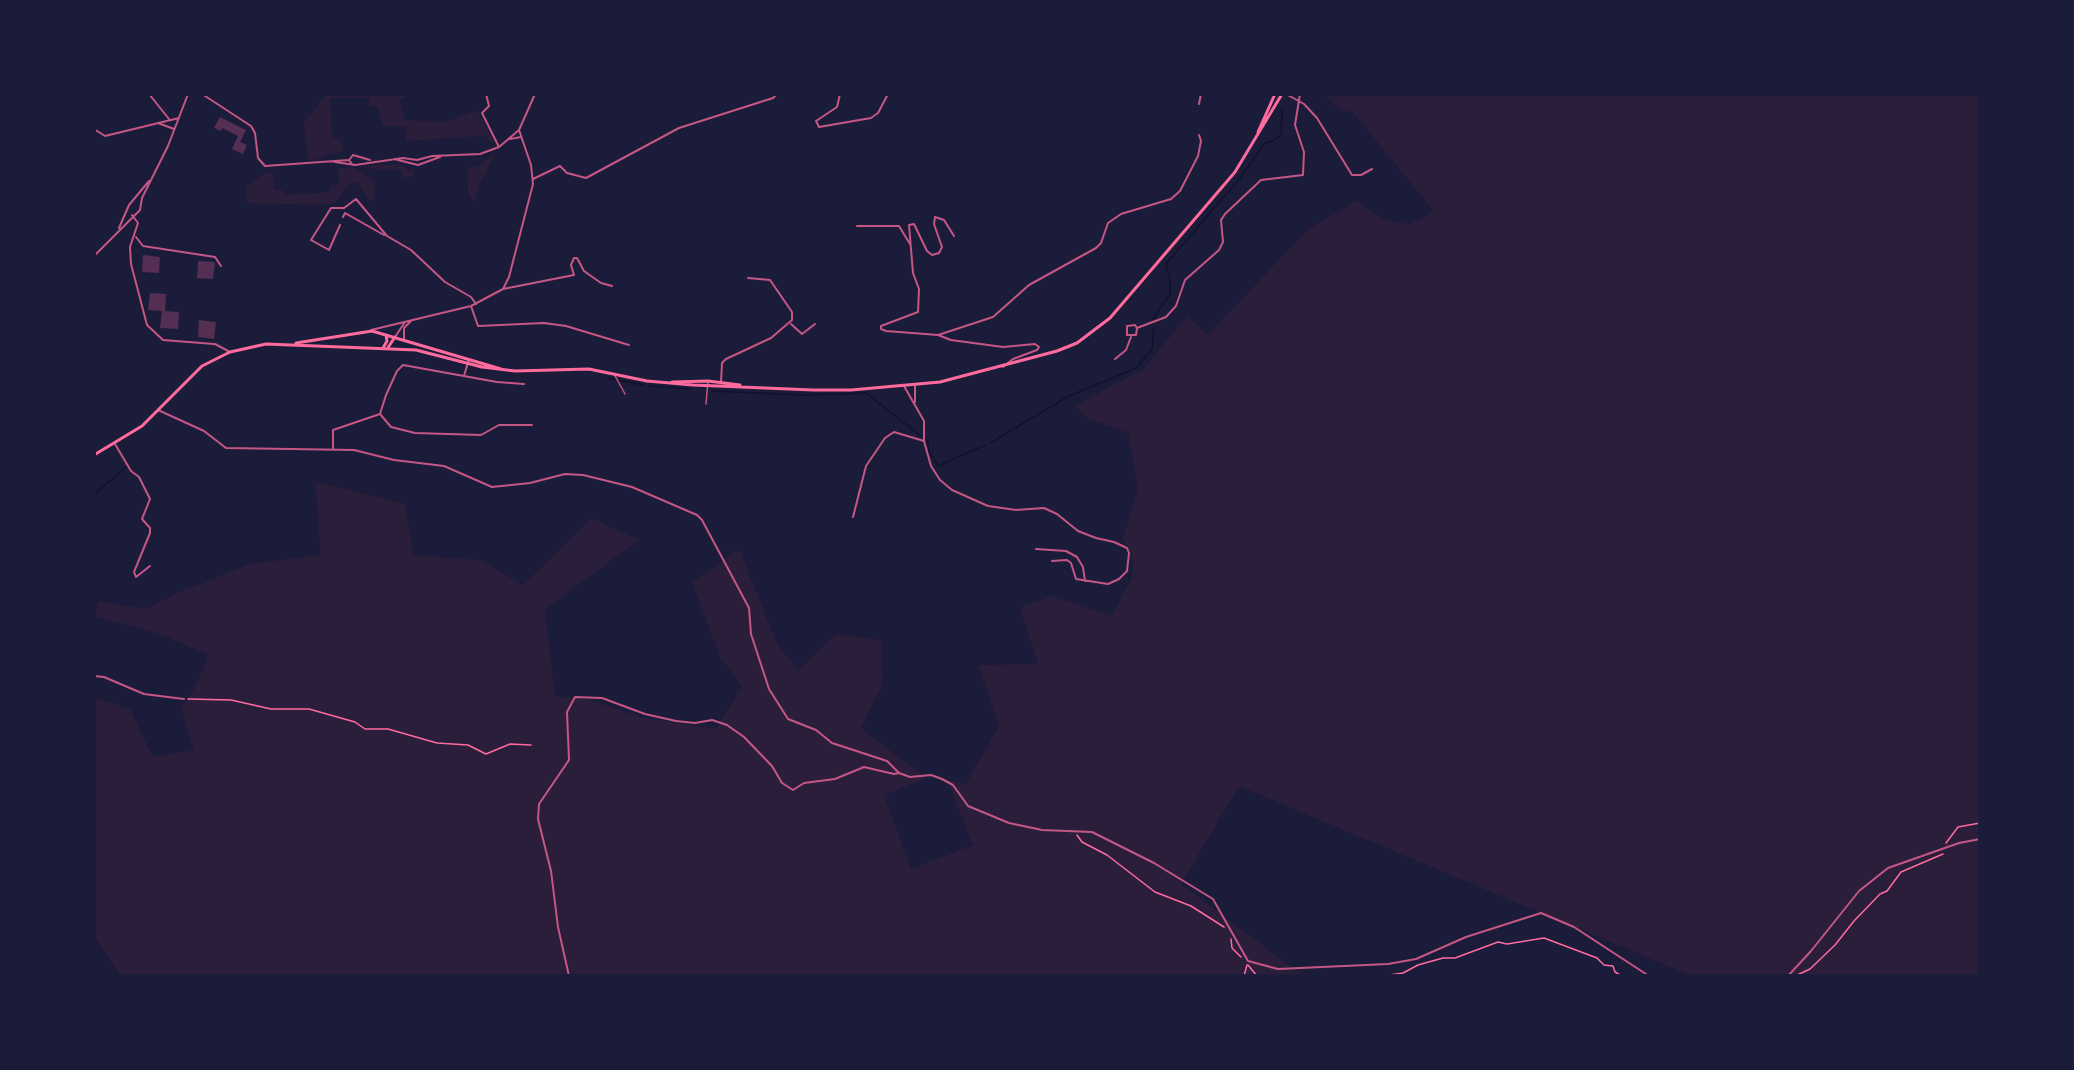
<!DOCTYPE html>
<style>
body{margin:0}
#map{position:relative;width:2074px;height:1070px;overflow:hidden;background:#1b1b3a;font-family:Ubuntu,sans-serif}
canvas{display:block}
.frame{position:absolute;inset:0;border:96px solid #1b1b3a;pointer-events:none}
</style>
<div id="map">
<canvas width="2074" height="1070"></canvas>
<div class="frame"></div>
</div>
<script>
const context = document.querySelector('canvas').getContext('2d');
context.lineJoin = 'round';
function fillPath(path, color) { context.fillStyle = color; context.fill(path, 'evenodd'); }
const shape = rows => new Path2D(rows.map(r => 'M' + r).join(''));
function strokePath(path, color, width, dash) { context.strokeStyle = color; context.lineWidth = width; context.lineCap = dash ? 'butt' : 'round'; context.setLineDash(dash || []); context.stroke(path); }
const green = shape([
 [327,94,411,95,399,100,405,120,447,122,477,110,495,144,484,136,406,141,406,126,382,126,378,107,370,106,370,98,330,98,332,138,340,138,343,152,321,156,321,159,308,160,304,122],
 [1326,95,1979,95,1979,975,1689,975,1239,786,1181,884,1302,975,120,975,95,937,95,697,130,709,153,757,194,750,181,709,197,684,208,655,163,635,95,616,98,601,145,609,173,595,250,564,321,555,315,481,405,504,414,555,480,560,523,585,592,518,639,540,545,609,555,696,591,700,643,718,716,729,742,686,720,657,692,582,739,549,777,644,798,670,836,634,881,640,883,683,861,728,926,778,884,795,911,869,973,845,947,780,966,784,999,726,978,665,1038,664,1020,608,1051,596,1112,616,1133,575,1132,555,1123,539,1138,490,1128,433,1085,417,1075,406,1144,369,1187,316,1208,335,1308,229,1357,201,1383,220,1410,224,1434,212,1353,112,1339,110],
 [496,152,478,188,474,201,468,192,467,169,479,165],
 [398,164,406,167,407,171,413,170,413,177,402,177,401,169,378,171,367,166],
 [353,167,376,181,374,199,369,201,357,182,349,184,335,203,321,205,246,203,247,185,266,172,273,174,274,190,282,189,283,195,331,192,331,186,339,185,338,168]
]);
const stream = shape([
 [1153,319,1170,294,1170,281,1166,264,1240,178,1265,143,1274,141,1281,134,1282,108],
 [607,378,643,385],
 [649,386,691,389],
 [712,391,804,395,866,393,921,436],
 [927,439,929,451,938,466,985,445],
 [990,443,1069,396,1136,368,1152,349,1154,327],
 [94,495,126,467]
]);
const building = shape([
 [220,117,246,130,240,142,247,145,243,154,232,149,238,136,222,128,221,131,214,128],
 [143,255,160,257,159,273,142,272],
 [198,261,215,262,213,279,197,278],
 [150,293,166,294,165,311,179,312,178,329,160,328,162,311,148,310],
 [199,320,216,322,214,339,198,337]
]);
const path = shape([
 [188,699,231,700,271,709,309,709,355,722,365,729,388,729,437,743,468,745,486,754,510,744,531,745],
 [1077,835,1082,842,1107,855,1155,892,1191,906,1224,927],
 [1946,843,1958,827,1980,823],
 [1231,939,1232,948,1241,957],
 [1248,965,1257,976],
 [1244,976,1247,965],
 [1382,976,1403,973,1418,965,1443,958,1455,958,1498,942,1507,944,1544,938,1597,958,1604,965,1613,966,1615,972,1622,976],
 [1795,976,1810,969,1835,945,1854,921,1880,894,1887,891,1901,872,1943,854]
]);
const service = shape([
 [614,374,625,394],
 [706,404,708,381]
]);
const minor = shape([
 [149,94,169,119],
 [202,94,251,126,255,133,258,158,265,166,349,160],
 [486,94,489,106,482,113,499,147],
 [840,94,837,107,816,121,819,127,871,118,878,113,888,94],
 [1286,94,1304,104,1317,118,1352,175,1361,175,1372,169],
 [1199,104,1201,94],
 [158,123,174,129],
 [94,129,105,136,179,118],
 [510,139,521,137],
 [394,159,418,165,440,157],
 [335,162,355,165,403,158,417,160,432,156,480,154,499,147,519,130],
 [352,164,349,160,353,155,370,160],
 [533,179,560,166,567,173,586,178,679,128,773,98,777,94],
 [132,215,138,223,130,247,131,264,147,325,163,340,214,344],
 [343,217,345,213,384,235],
 [340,225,329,250,311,240,331,208,344,208,356,199,387,236,411,250,445,282,471,297,476,304],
 [857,226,899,226,910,244],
 [119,228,129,205,149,181],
 [136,237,143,246,215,257,221,266],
 [94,256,140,210,142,198,168,146,188,94],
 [503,289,574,275,571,265,574,258,577,258,584,271,591,276,601,283,612,286],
 [471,306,478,326,544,323,566,326,629,345],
 [791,324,802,334,815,324],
 [1137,328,1136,335,1127,335,1127,326,1135,325,1137,328,1166,317,1176,306,1185,280,1219,250,1223,242,1221,220,1225,214,1261,180,1303,175,1304,152,1295,125,1300,94],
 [371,330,471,306,503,289,509,277,533,184,531,165,519,130,535,94],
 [938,335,886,331,881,329,881,326,918,312,919,289,913,273,909,225,914,224,927,251,932,255,939,253,942,247,934,224,935,217,944,220,954,236],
 [395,337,405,322],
 [404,339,404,328,411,321],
 [215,344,230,352],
 [1115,359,1126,350,1131,337],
 [1003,367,1013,359,1037,350,1039,347,1035,344,1003,347,951,340,938,335,993,317,1029,285,1096,248,1101,243,1108,223,1121,214,1171,199,1180,191,1198,156,1201,141,1199,135],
 [464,376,469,359],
 [721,382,722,363,726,359,771,338,792,320,792,312,770,280,748,278],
 [524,384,497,382,403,365,397,371,386,395,380,414,391,427,415,433,481,435,499,425,532,425],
 [904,386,924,421,924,441,931,466,940,480,952,490,988,506,1016,510,1044,508,1057,514,1078,531,1096,538,1114,542,1127,548,1129,553,1127,571,1119,579,1108,584,1076,579,1071,563,1067,560,1052,561],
 [915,402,915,385],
 [158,410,204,431,226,448,354,450,394,460,444,466,492,487,530,483,565,474,583,475,632,487,697,515,702,520,749,608,751,634,769,689,788,719,816,730,832,743,887,761,899,773,910,777,931,775,942,779,953,785,968,806,1009,823,1042,830,1092,832,1154,863,1213,899,1248,961,1278,969,1388,964,1416,959,1466,937,1541,913,1574,927,1649,976],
 [115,444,131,471,139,477,150,499,142,519,150,528,150,533,134,572,136,577,150,566],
 [333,449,333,430,380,414],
 [853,517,866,466,885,438,894,432,924,441],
 [1036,549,1066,551,1077,557,1083,567,1085,581],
 [94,676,104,677,144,694,184,699],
 [569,976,558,927,551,871,538,819,539,804,569,760,567,712,575,697,602,698,645,714,676,721,695,723,712,720,727,725,744,737,772,766,782,783,793,790,804,783,835,779,864,767,894,774,899,773],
 [1788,976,1811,951,1859,891,1888,868,1959,843,1980,839]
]);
const secondary = shape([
 [1258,132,1275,94],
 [296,343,372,331,501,369],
 [383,348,387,341,386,335],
 [387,349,395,337],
 [672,382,708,381,740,385],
 [94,455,142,426,202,366,230,352,266,344,416,350,482,367,515,371,589,369,647,381,693,385,813,390,851,390,940,382,1057,351,1077,343,1110,318,1235,172,1282,94]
]);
fillPath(green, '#2a1e3b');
strokePath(stream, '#12122b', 1.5);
fillPath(building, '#542f53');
strokePath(path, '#ff6b9d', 1.5);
strokePath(service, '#c65784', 1.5);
strokePath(minor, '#c65784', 2);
strokePath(secondary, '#ff6b9d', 3);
</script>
